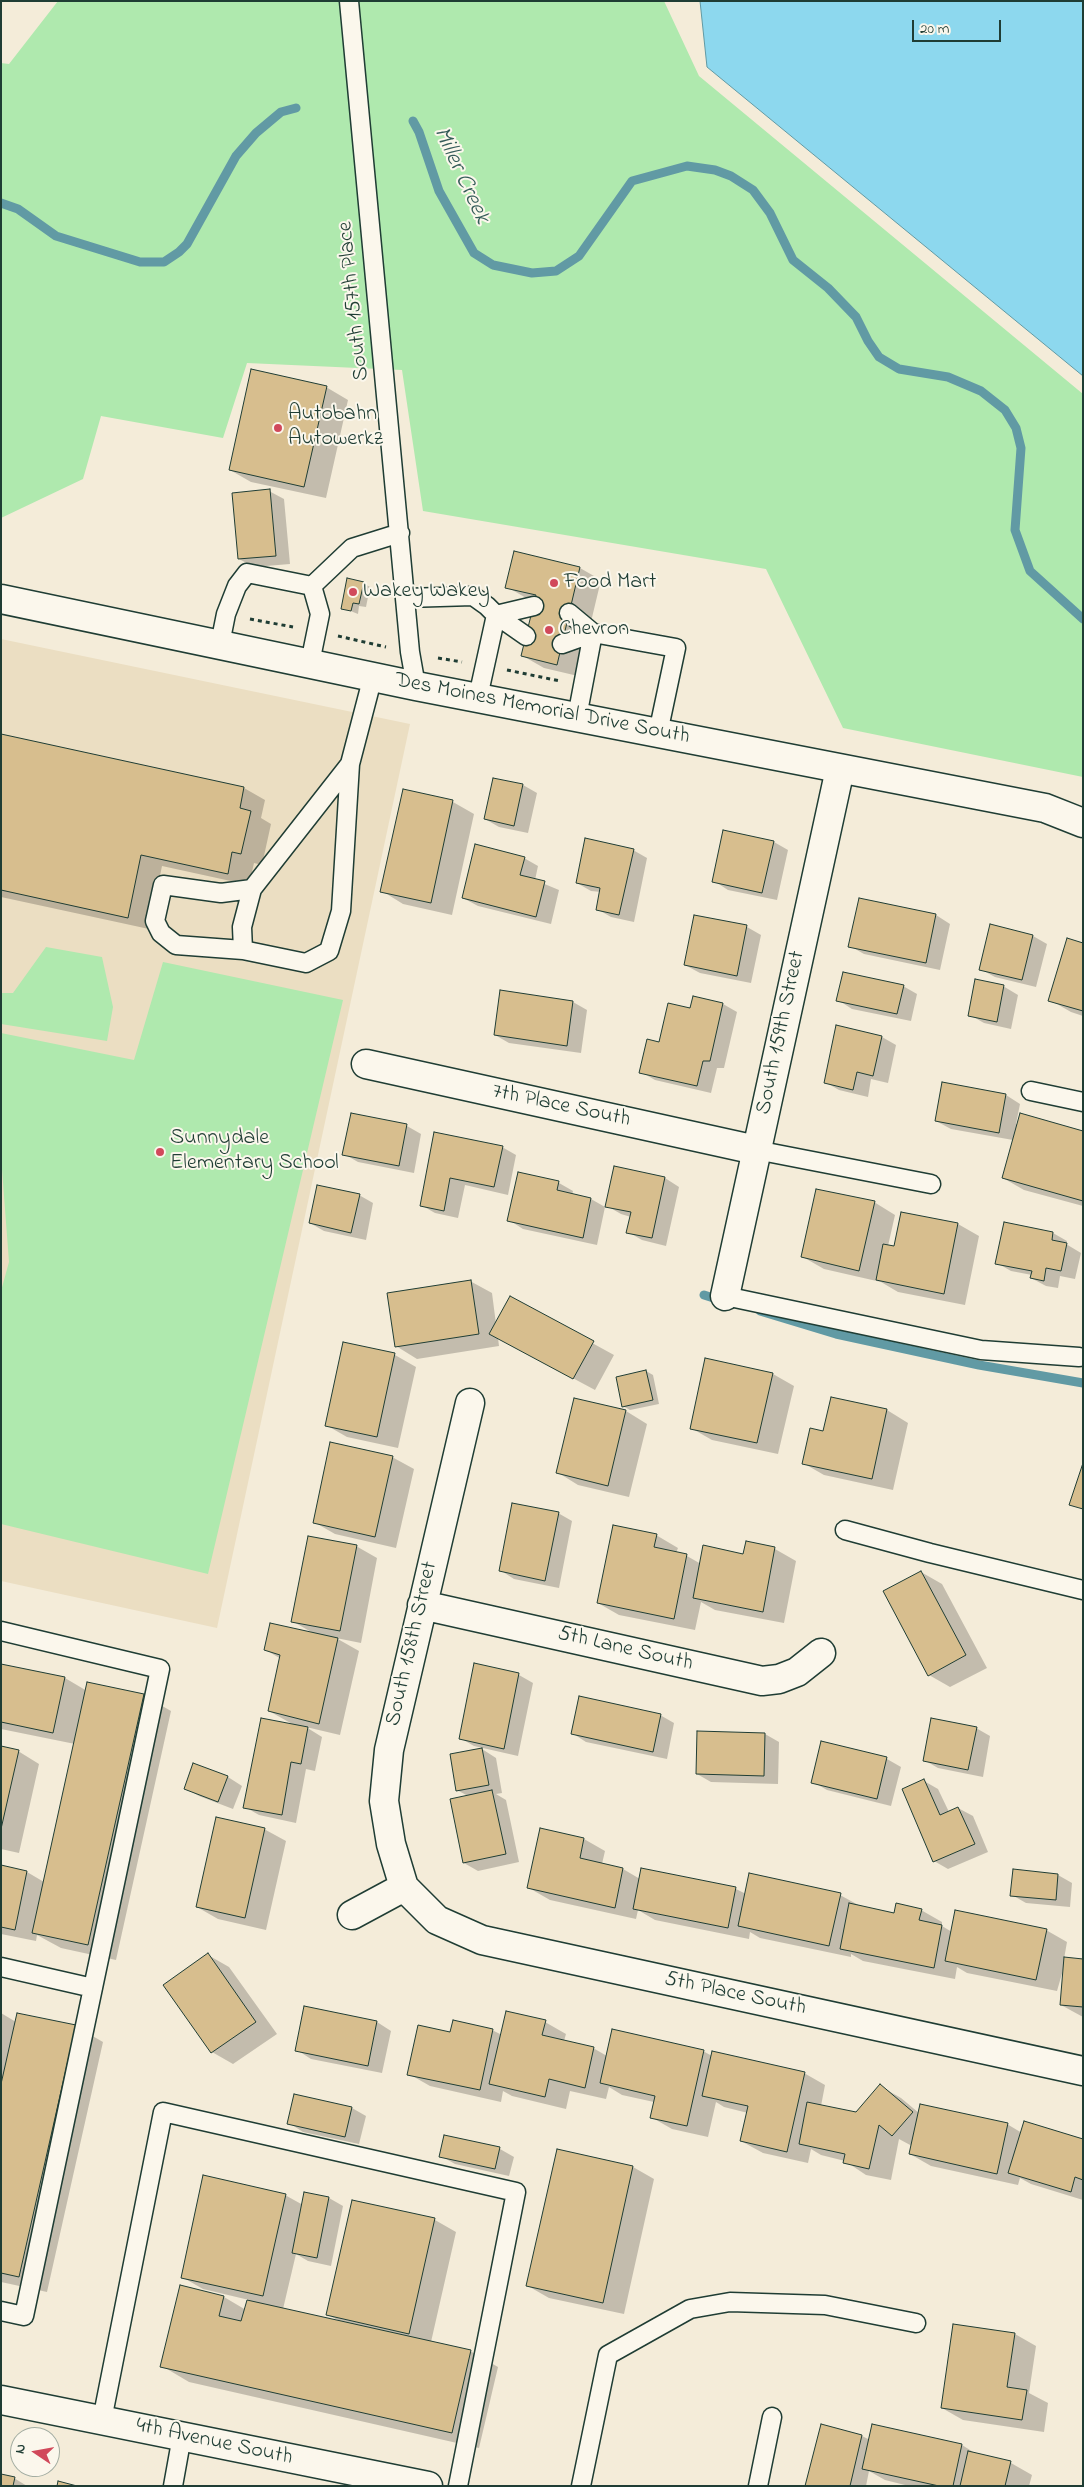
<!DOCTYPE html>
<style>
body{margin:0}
#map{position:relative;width:1084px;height:2487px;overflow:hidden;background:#f4ecd9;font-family:"Indie Flower",sans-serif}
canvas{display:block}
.frame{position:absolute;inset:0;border:2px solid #1f3d34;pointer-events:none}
.north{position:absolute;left:10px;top:2427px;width:50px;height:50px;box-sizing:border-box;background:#fbf7ec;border:1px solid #a3ada2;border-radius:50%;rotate:282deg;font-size:14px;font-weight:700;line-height:20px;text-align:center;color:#1f3d34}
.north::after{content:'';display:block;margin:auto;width:18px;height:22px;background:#d1495b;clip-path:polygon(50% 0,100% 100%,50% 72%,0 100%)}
.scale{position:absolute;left:912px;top:20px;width:89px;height:22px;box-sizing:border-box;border:2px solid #1f3d34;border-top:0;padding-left:6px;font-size:15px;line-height:18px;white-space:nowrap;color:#1f3d34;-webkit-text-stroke:4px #fbf7ec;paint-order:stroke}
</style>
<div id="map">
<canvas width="1084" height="2487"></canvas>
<div class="frame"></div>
<div class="north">N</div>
<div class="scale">20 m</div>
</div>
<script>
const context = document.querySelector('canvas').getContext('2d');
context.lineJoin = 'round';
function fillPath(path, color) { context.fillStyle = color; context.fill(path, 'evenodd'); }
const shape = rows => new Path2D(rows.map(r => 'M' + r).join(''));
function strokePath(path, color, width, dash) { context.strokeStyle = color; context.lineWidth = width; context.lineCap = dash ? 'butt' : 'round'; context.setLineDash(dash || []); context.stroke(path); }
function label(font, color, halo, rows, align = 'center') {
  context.font = font + ' "Indie Flower",sans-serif'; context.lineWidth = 4; context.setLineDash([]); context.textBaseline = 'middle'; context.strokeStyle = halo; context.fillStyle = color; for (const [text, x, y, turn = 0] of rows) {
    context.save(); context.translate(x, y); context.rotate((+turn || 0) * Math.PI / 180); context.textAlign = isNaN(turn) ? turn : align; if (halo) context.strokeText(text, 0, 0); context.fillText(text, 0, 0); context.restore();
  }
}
const built = shape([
 [1,639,410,724,217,1628,1,1581]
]);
const green = shape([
 [58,1,664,1,699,76,1083,394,1083,777,843,728,766,569,423,511,402,370,247,363,223,438,101,416,83,479,1,518,1,63,9,64],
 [46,947,102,957,113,1007,107,1041,1,1024,1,993,13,993],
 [163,962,343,1000,208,1574,1,1524,1,1291,9,1262,1,1156,1,1033,134,1060]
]);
const water = shape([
 [700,1,1083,1,1083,376,707,67,700,1]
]);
const shadow = shape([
 [326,387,348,400,326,498,251,482,230,470],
 [269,491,284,499,290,564,254,567,239,559],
 [515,552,580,568,601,580,578,676,544,668,523,656,536,601,528,599,507,587],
 [363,583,370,587,366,607,359,606,358,614,343,608],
 [1,735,244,788,265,800,261,818,271,824,262,865,254,863,249,885,162,866,149,929,1,897],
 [523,785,537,793,528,833,499,827,485,819],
 [404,791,453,802,474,814,452,915,403,904,382,891],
 [774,842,788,850,777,900,728,890,714,881],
 [633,850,647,858,634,922,611,917,597,909,601,892,591,891,577,883],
 [524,858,538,866,535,880,559,890,551,924,478,906,463,898],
 [860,900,936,915,950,924,940,970,864,954,850,946],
 [991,925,1033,936,1047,944,1036,987,995,977,980,969],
 [747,927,761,935,751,983,700,973,685,965],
 [1083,944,1083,1016,1071,1012,1050,1000],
 [903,986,917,994,911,1021,852,1009,838,1000],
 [1003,986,1018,995,1011,1029,984,1023,970,1015],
 [502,992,573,1002,587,1010,581,1053,509,1043,495,1035],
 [694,998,723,1004,737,1012,724,1068,717,1068,711,1093,655,1080,641,1072,660,1044,691,1009],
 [882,1037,896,1045,888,1083,871,1079,868,1097,839,1090,825,1082],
 [1006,1095,1020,1104,1016,1124,1083,1132,1083,1206,1024,1190,1003,1178,1013,1140,951,1129,936,1121],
 [352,1115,407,1126,421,1134,414,1173,358,1162,344,1154],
 [435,1133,502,1147,516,1155,508,1195,465,1185,458,1218,435,1213,421,1205],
 [615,1168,665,1178,679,1187,666,1246,642,1240,628,1232,631,1217,621,1214,607,1206],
 [519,1173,559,1183,573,1191,572,1195,591,1199,605,1207,597,1245,523,1229,509,1220],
 [359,1195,373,1203,366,1240,324,1231,310,1223],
 [874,1202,895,1215,888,1246,895,1247,958,1224,979,1236,965,1305,898,1292,881,1282,824,1269,803,1257],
 [1004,1224,1053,1233,1067,1241,1066,1244,1081,1253,1075,1279,1060,1276,1058,1288,1046,1286,1031,1278,1032,1275,1011,1271,997,1263],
 [470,1281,492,1293,496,1324,510,1298,614,1355,595,1390,498,1338,499,1346,417,1359,396,1346],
 [344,1344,395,1355,416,1367,398,1448,347,1437,326,1425],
 [646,1371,653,1375,659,1404,630,1410,623,1406],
 [773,1374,794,1386,778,1454,712,1440,691,1428],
 [832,1398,887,1410,908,1423,893,1490,824,1475,803,1463,824,1432],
 [575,1399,626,1411,647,1424,629,1497,578,1485,557,1472],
 [392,1457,414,1469,396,1548,335,1534,314,1522],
 [558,1513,572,1521,559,1588,514,1579,500,1570],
 [656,1535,678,1548,676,1553,687,1556,701,1564,744,1555,747,1543,775,1549,796,1561,784,1623,715,1610,701,1602,695,1630,619,1615,598,1603],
 [356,1546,377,1558,361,1643,336,1638,359,1651,340,1735,306,1727,322,1737,315,1771,306,1769,296,1823,259,1815,245,1807,294,1725,269,1711,281,1659,266,1650,313,1633,292,1621],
 [921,1572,942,1584,987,1668,950,1687,929,1675],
 [1,1665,65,1678,87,1691,143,1695,171,1711,116,1960,61,1948,37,1935,36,1941,1,1934,1,1866,27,1872,44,1882,75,1744,1,1729],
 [475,1665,519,1675,533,1683,518,1756,474,1746,460,1738],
 [660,1715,674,1723,667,1759,586,1742,572,1733],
 [976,1728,990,1736,983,1777,938,1768,924,1760],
 [765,1734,779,1742,778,1784,711,1782,697,1774],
 [822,1743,887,1759,901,1767,891,1806,827,1790,813,1782],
 [1,1748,18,1751,39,1764,19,1853,1,1849],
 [482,1749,496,1758,502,1793,496,1794,506,1800,519,1862,478,1871,464,1863,468,1796,457,1790],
 [194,1765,228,1777,242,1786,233,1809,199,1796,185,1788],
 [924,1781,938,1789,949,1812,958,1808,973,1816,988,1852,948,1869,934,1861],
 [264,1829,286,1841,266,1930,218,1919,197,1907],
 [541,1830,584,1839,605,1851,602,1864,623,1869,640,1879,642,1870,736,1889,746,1894,840,1895,862,1907,895,1914,921,1910,942,1922,942,1926,952,1932,1046,1930,1067,1942,1064,1959,1083,1960,1083,2017,1061,2005,1065,1963,1057,1991,967,1973,957,1967,955,1979,863,1961,851,1954,851,1957,760,1938,750,1932,749,1939,655,1920,638,1910,636,1919,550,1900,529,1888],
 [1014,1871,1058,1875,1072,1883,1070,1907,1026,1903,1012,1895],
 [208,1955,229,1967,277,2034,233,2064,212,2052,165,1985],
 [305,2008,377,2022,391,2031,382,2073,311,2059,297,2050],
 [1,2013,16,2022,75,2026,103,2042,47,2292,1,2282,1,2089,4,2077,1,2077],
 [545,2022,566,2034,564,2041,593,2048,607,2056,703,2051,712,2056,804,2073,825,2085,821,2106,857,2114,880,2086,901,2098,919,2113,1007,2124,1022,2133,1083,2140,1083,2200,1031,2184,1020,2178,1018,2185,931,2166,910,2154,912,2146,899,2139,891,2180,866,2175,845,2161,821,2155,811,2149,808,2163,763,2153,741,2141,748,2113,724,2107,716,2102,708,2137,672,2129,651,2117,654,2102,622,2095,609,2087,606,2099,570,2091,566,2109,512,2096,503,2091,501,2102,430,2086,409,2074,451,2033,492,2030,502,2035],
 [352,2108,366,2116,359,2144,303,2132,289,2123],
 [445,2136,500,2149,514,2157,509,2176,455,2164,441,2156],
 [558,2151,633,2167,654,2179,624,2314,549,2298,528,2286],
 [305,2193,329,2198,343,2206,331,2266,308,2261,296,2254,283,2309,340,2321,328,2315,353,2202,435,2220,456,2232,431,2342,470,2351,498,2367,479,2448,189,2382,162,2366,224,2297,246,2310,249,2300,203,2289,182,2277,285,2195,303,2205],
 [954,2325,1015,2334,1036,2346,1029,2393,1048,2403,1044,2432,963,2420,942,2408],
 [822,2426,862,2436,870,2440,873,2426,962,2445,978,2455,1011,2463,1032,2475,1029,2486,909,2486,885,2480,869,2471,866,2486,807,2486],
 [14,2478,27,2486,1,2486]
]);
const stream = shape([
 [413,121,419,132,439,191,474,253,493,265,532,273,556,271,579,256,632,181,687,166,715,170,731,176,753,190,770,213,793,260,828,288,856,317,868,341,879,357,899,369,948,377,981,391,1005,410,1016,428,1021,448,1015,530,1030,571,1083,619],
 [1,203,18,209,56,236,140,262,164,262,179,252,187,244,236,156,256,133,281,112,296,108],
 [704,1295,723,1301],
 [760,1311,836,1334,979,1365,1083,1383]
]);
const building = shape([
 [251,369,327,386,304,487,229,470,251,369],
 [270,489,276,556,238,559,232,493,270,489],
 [514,551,580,567,557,665,521,656,536,595,505,588,514,551],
 [347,578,364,582,359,604,353,603,351,611,341,609,347,578],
 [1,734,244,787,240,808,251,811,241,854,232,852,228,874,141,855,128,918,1,890,1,734],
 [493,778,523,784,514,826,484,819,493,778],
 [403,789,453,800,431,903,380,892,403,789],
 [723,830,774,841,762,893,712,882,723,830],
 [585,838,634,849,619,915,596,910,600,888,576,883,585,838],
 [475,844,525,857,520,875,545,881,536,917,462,898,475,844],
 [859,898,936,914,926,963,848,947,859,898],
 [694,915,747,925,737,976,684,965,694,915],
 [990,924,1033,935,1022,980,979,970,990,924],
 [1067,938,1083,943,1083,1011,1048,1001,1067,938],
 [843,972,904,985,897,1014,836,1001,843,972],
 [975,979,1004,985,997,1022,968,1016,975,979],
 [500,990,573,1001,567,1046,494,1035,500,990],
 [693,996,723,1003,710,1061,703,1061,697,1086,639,1073,647,1039,659,1042,668,1003,690,1008,693,996],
 [836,1025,882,1036,873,1076,857,1072,853,1090,824,1083,836,1025],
 [942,1082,1006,1094,999,1133,935,1121,942,1082],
 [351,1113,407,1124,399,1166,342,1155,351,1113],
 [1020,1113,1083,1131,1083,1201,1002,1178,1020,1113],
 [434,1132,503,1146,494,1187,450,1178,444,1211,420,1206,434,1132],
 [614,1166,665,1177,652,1238,626,1233,631,1212,605,1207,614,1166],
 [518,1172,559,1181,557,1190,591,1198,583,1238,507,1221,518,1172],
 [317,1185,360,1194,351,1233,309,1223,317,1185],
 [816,1189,875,1201,859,1271,801,1257,816,1189],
 [901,1212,958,1223,944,1294,876,1280,883,1244,894,1246,901,1212],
 [1004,1222,1053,1232,1052,1240,1067,1243,1061,1271,1046,1268,1044,1281,1030,1278,1032,1271,995,1264,1004,1222],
 [471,1280,479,1334,395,1347,387,1293,471,1280],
 [510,1296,594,1341,573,1379,489,1334,510,1296],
 [343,1342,395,1353,377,1437,325,1426,343,1342],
 [705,1358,773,1373,757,1443,690,1429,705,1358],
 [646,1370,653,1400,622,1407,616,1377,646,1370],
 [831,1397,887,1409,872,1479,802,1464,810,1428,823,1431,831,1397],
 [574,1398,626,1410,608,1486,556,1473,574,1398],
 [330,1442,393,1456,375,1537,313,1523,330,1442],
 [1083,1463,1083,1509,1069,1505,1083,1463],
 [512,1503,559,1512,545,1581,499,1571,512,1503],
 [613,1525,657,1534,654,1547,687,1554,674,1619,597,1603,613,1525],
 [308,1536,357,1545,340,1631,291,1622,308,1536],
 [746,1541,775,1547,763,1612,693,1598,703,1545,743,1554,746,1541],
 [921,1571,966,1655,928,1676,883,1591,921,1571],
 [270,1623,338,1638,319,1724,268,1711,280,1655,264,1650,270,1623],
 [474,1663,519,1673,504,1749,459,1739,474,1663],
 [1,1664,65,1677,53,1733,1,1722,1,1664],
 [87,1682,144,1694,88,1945,32,1933,87,1682],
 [579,1696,661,1714,653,1752,571,1734,579,1696],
 [261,1718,308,1727,301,1764,291,1762,282,1815,243,1808,261,1718],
 [931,1718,977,1727,968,1770,923,1761,931,1718],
 [697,1731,765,1733,764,1776,696,1774,697,1731],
 [821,1741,887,1757,877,1799,811,1783,821,1741],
 [1,1746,19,1750,1,1829,1,1746],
 [482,1748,489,1785,456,1791,450,1754,482,1748],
 [193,1763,228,1776,218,1802,184,1789,193,1763],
 [924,1779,940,1815,958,1807,975,1844,933,1862,902,1789,924,1779],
 [492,1790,506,1854,463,1863,450,1799,492,1790],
 [216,1817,265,1828,245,1918,196,1907,216,1817],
 [540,1828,584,1838,580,1858,623,1868,615,1908,527,1888,540,1828],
 [1,1865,27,1871,15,1930,1,1927,1,1865],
 [641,1868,736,1887,728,1928,633,1909,641,1868],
 [1013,1869,1058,1874,1056,1900,1010,1896,1013,1869],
 [749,1873,841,1893,829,1946,738,1926,749,1873],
 [849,1903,894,1913,896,1903,922,1909,919,1920,942,1925,934,1968,840,1949,849,1903],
 [955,1910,1047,1929,1036,1980,945,1961,955,1910],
 [208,1953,256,2022,211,2053,163,1985,208,1953],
 [1064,1957,1083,1959,1083,2007,1060,2005,1064,1957],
 [304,2006,377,2021,368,2066,295,2051,304,2006],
 [506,2011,546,2020,542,2035,594,2047,585,2088,549,2079,545,2097,489,2084,506,2011],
 [17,2013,76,2025,19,2277,1,2273,1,2084,17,2013],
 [453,2020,493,2029,480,2090,407,2075,418,2025,450,2032,453,2020],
 [612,2029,704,2050,687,2126,650,2118,655,2096,600,2083,612,2029],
 [712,2051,805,2072,787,2152,740,2141,748,2106,702,2096,712,2051],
 [880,2084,913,2112,892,2136,879,2125,869,2169,843,2163,845,2154,799,2144,807,2102,856,2112,880,2084],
 [294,2094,352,2107,345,2137,287,2124,294,2094],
 [920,2104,1008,2123,997,2174,909,2154,920,2104],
 [1024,2121,1083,2139,1083,2180,1075,2177,1071,2192,1008,2173,1024,2121],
 [444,2135,500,2147,495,2169,439,2157,444,2135],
 [557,2149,633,2166,603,2303,526,2286,557,2149],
 [203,2175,286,2194,263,2296,181,2278,203,2175],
 [304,2192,329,2197,317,2258,292,2253,304,2192],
 [352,2200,435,2218,409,2334,326,2315,352,2200],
 [180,2285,224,2296,219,2316,241,2321,247,2300,471,2350,452,2433,160,2367,180,2285],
 [953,2324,1015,2333,1007,2387,1027,2390,1022,2420,941,2408,953,2324],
 [821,2424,862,2435,850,2486,805,2486,821,2424],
 [872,2424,962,2444,953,2486,939,2486,862,2469,872,2424],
 [968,2451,1011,2461,1005,2486,960,2486,968,2451],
 [1,2474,15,2477,13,2486,1,2486,1,2474],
 [58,2481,77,2486,57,2486,58,2481]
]);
const path = shape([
 [250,619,293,627],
 [338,636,386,647],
 [438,658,462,662],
 [507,670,560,681]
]);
const lane = shape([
 [349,1,410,652,416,686],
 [312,586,352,548,400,533],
 [406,598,473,596,487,606,496,615,478,697],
 [569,613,593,633,676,648,658,733],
 [496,615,534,606],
 [496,615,526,636],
 [220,644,226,614,237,586,247,573,312,586,320,614,310,663],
 [562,644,593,633],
 [577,717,593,633],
 [350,764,373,676],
 [243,950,242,927,252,889,350,764,341,911,329,951,306,963,243,950,176,945,161,933,155,921,163,885,221,893,252,889],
 [1031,1091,1083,1102],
 [756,1150,931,1184],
 [725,1296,981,1350,1079,1357],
 [845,1530,930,1553,1083,1590],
 [1,1631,160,1669,24,2316,1,2311],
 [1,1967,93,1988],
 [102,2420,163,2112,516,2192,458,2486],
 [173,2486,182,2436],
 [581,2486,608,2355,690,2309,730,2302,825,2305,916,2323],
 [758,2486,772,2417]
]);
const street = shape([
 [366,1064,756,1150],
 [725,1296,840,769],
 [470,1403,389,1750,384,1801,391,1844,404,1887,437,1920,482,1940,1083,2071],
 [422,1605,762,1681,779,1679,797,1672,821,1653],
 [352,1915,404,1887],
 [1,2400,428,2486]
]);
const secondary = shape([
 [1,599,416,686,1045,808,1083,823]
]);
const markers = [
 [278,428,5,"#d1495b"],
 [554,583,5,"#d1495b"],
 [353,592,5,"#d1495b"],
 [549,630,5,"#d1495b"],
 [160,1152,5,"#d1495b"]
];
const streetNames = [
 ["South 157th Place",355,301,-96],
 ["Des Moines Memorial Drive South",542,710,11],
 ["South 159th Street",782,1033,-78],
 ["7th Place South",561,1107,12],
 ["South 158th Street",413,1644,-77],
 ["5th Lane South",625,1650,13],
 ["5th Place South",735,1995,12],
 ["4th Avenue South",214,2443,12]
];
const poiNames = [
 ["Autobahn",288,415],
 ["Autowerkz",288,440],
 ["Food Mart",564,583],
 ["Wakey Wakey",363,592],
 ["Chevron",559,630],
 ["Sunnydale",170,1139],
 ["Elementary School",170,1164]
];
const waterNames = [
 ["Miller Creek",460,176,65]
];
fillPath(built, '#ebdec2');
fillPath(green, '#afe9ae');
fillPath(water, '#8dd8ee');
strokePath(water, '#619aa4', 1);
fillPath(shadow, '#0003');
strokePath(stream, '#619aa4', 9);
fillPath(building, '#d7be8e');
strokePath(building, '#1f3d34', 1);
strokePath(lane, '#1f3d34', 21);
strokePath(street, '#1f3d34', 31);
strokePath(secondary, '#1f3d34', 31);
strokePath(path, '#1f3d34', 3, [4, 4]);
strokePath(lane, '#fbf7ec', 18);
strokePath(street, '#fbf7ec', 28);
strokePath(secondary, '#fbf7ec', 28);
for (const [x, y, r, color] of markers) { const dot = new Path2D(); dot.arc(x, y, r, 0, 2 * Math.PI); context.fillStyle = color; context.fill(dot); strokePath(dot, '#fbf7ec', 2); }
label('22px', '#1f3d34', '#fbf7ec', streetNames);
label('22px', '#1f3d34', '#fbf7ec', poiNames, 'left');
label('italic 24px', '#355c59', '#fbf7ec', waterNames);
</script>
